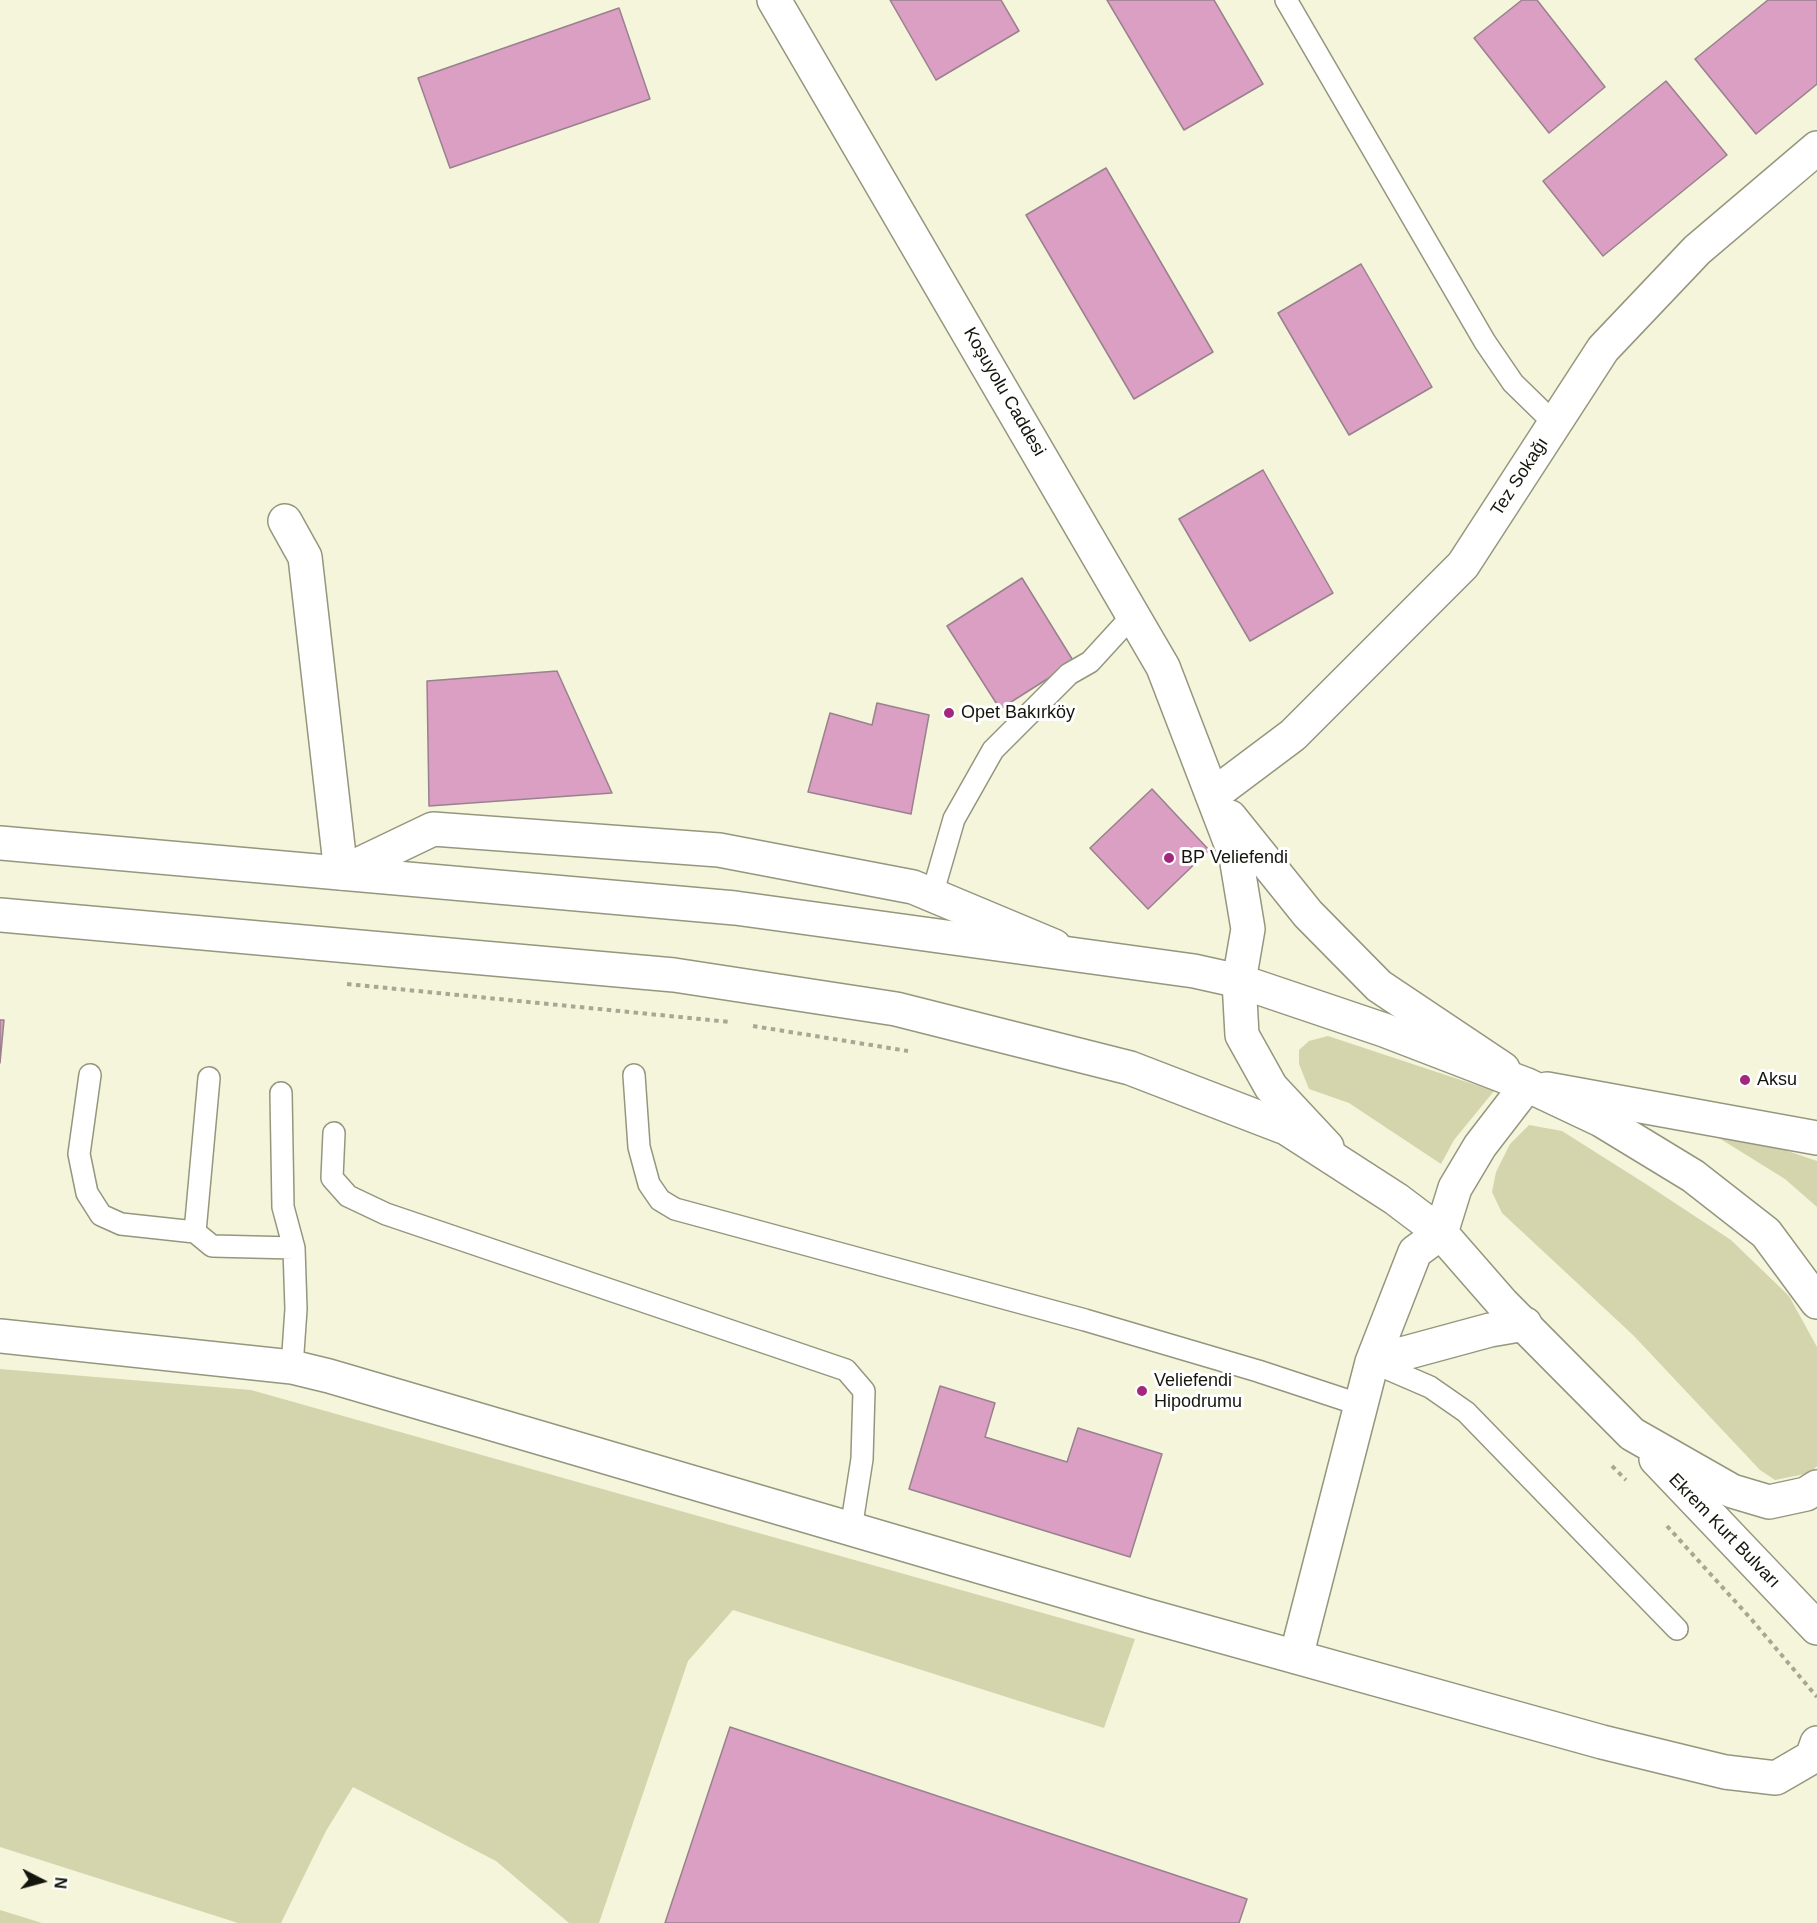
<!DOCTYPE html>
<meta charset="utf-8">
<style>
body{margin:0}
#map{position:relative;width:1817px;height:1923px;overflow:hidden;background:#f4f5db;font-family:Helvetica,sans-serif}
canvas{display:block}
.north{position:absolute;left:12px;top:1851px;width:60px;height:60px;-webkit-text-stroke:4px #fff;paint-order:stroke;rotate:96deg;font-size:16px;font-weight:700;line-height:24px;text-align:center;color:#14150c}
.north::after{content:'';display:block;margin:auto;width:21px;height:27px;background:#14150c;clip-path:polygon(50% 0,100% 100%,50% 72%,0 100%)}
</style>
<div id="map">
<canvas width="1817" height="1923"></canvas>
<div class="north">N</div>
</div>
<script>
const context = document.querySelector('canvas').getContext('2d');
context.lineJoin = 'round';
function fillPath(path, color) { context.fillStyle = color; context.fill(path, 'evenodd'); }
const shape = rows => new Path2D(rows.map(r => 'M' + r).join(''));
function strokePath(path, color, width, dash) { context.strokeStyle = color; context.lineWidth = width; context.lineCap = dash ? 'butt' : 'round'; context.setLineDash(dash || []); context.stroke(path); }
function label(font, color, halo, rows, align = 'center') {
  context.font = font + ' Helvetica,sans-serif'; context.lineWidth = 6; context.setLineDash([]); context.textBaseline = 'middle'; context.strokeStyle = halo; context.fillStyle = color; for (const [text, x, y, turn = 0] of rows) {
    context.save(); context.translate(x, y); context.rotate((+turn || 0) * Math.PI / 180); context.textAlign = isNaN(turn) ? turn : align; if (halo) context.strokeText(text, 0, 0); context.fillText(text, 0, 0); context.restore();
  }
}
const green = shape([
 [1328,1036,1494,1091,1454,1140,1441,1164,1349,1103,1309,1089,1299,1064,1299,1050,1309,1041],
 [1529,1125,1562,1131,1649,1186,1731,1240,1789,1296,1817,1347,1817,1466,1810,1473,1775,1480,1760,1470,1633,1335,1502,1213,1492,1192,1496,1172,1510,1144],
 [1698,1125,1732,1132,1817,1161,1817,1207,1785,1179],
 [0,1369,251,1390,1135,1639,1104,1728,733,1610,688,1661,599,1923,569,1923,496,1861,353,1787,326,1831,281,1923,238,1923,0,1847],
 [0,1910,42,1923,0,1923]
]);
const building = shape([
 [890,0,1001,0,1019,31,936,80,890,0],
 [1107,0,1214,0,1263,84,1184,130,1107,0],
 [1522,0,1537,0,1605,87,1549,133,1474,38,1522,0],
 [1768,0,1817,0,1817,84,1756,134,1695,59,1768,0],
 [619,8,650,99,450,168,418,78,619,8],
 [1666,81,1727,155,1603,256,1543,181,1666,81],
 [1106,168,1213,352,1134,399,1026,215,1106,168],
 [1361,264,1432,387,1349,435,1278,313,1361,264],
 [1263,470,1333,593,1250,641,1179,519,1263,470],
 [1022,578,1074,662,1000,709,947,626,1022,578],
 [557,671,612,793,429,806,427,681,557,671],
 [877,703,929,715,911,814,808,792,830,713,872,725,877,703],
 [1152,789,1209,850,1148,909,1090,848,1152,789],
 [0,1020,4,1020,0,1063,0,1020],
 [940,1386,995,1403,985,1437,1067,1462,1078,1428,1162,1454,1130,1557,909,1489,940,1386],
 [730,1727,1247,1899,1239,1923,665,1923,730,1727]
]);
const path = shape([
 [347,984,730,1022],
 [753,1026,908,1051],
 [1612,1466,1626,1480],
 [1667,1526,1752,1620,1817,1697]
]);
const lane = shape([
 [1286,0,1485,342,1513,383,1554,423],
 [932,895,954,819,993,750,1069,674,1090,662,1133,615],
 [90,1075,79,1154,87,1193,101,1215,121,1224,195,1232],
 [634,1075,639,1147,649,1184,660,1200,675,1209,1085,1320,1258,1371,1361,1405],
 [209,1078,195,1232,212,1246,294,1248],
 [281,1093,283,1207,294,1248,296,1309,292,1367],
 [334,1133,332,1178,348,1196,386,1214,846,1370,864,1391,862,1459,851,1529],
 [1372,1362,1430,1387,1466,1412,1677,1629]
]);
const street = shape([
 [285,521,305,557,341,873,433,829,719,850,913,887,1054,946],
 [1547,1089,1817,1138],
 [0,1336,292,1367,329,1376,1145,1615,1602,1742,1725,1772,1776,1778,1812,1757,1817,1743],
 [1372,1362,1490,1330,1525,1324],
 [1296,1657,1372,1362,1415,1252,1441,1233]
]);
const secondary = shape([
 [774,0,1163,667,1236,857,1248,929,1239,981,1242,1035,1271,1087,1327,1147],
 [1213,795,1293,735,1463,565,1603,349,1697,250,1817,148],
 [1230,817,1308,914,1379,986,1503,1069]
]);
const primary = shape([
 [0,843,735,908,1194,971,1239,981,1384,1030,1527,1085,1601,1120,1693,1176,1766,1233,1817,1302],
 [0,915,674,975,896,1009,1130,1068,1286,1128,1396,1199,1441,1233,1503,1304,1632,1434,1732,1491,1769,1502,1806,1494,1817,1487],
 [1441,1233,1455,1188,1480,1146,1527,1085],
 [1656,1459,1817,1628]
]);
const markers = [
 [949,713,6,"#a3287d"],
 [1169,858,6,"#a3287d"],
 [1745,1080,6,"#a3287d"],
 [1142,1391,6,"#a3287d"]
];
const streetNames = [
 ["Koşuyolu Caddesi",1004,392,60],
 ["Tez Sokağı",1520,477,-57],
 ["Ekrem Kurt Bulvarı",1724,1531,46]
];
const poiNames = [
 ["Opet Bakırköy",961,713],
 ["BP Veliefendi",1181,858],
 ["Aksu",1757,1080],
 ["Veliefendi",1154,1381],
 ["Hipodrumu",1154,1402]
];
fillPath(green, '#d4d5ac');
fillPath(building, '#da9fc2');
strokePath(building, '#99818e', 1.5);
strokePath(lane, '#95967e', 24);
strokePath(street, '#95967e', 36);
strokePath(secondary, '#95967e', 36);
strokePath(primary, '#95967e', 36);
strokePath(path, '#a7a894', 4, [4.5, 4.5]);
strokePath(lane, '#fff', 21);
strokePath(street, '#fff', 33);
strokePath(secondary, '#fff', 33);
strokePath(primary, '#fff', 33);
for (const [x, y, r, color] of markers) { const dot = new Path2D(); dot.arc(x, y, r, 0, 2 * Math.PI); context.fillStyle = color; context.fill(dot); strokePath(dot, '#fff', 2); }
label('18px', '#14150c', '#fff', streetNames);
label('18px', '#14150c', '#fff', poiNames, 'left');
</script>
